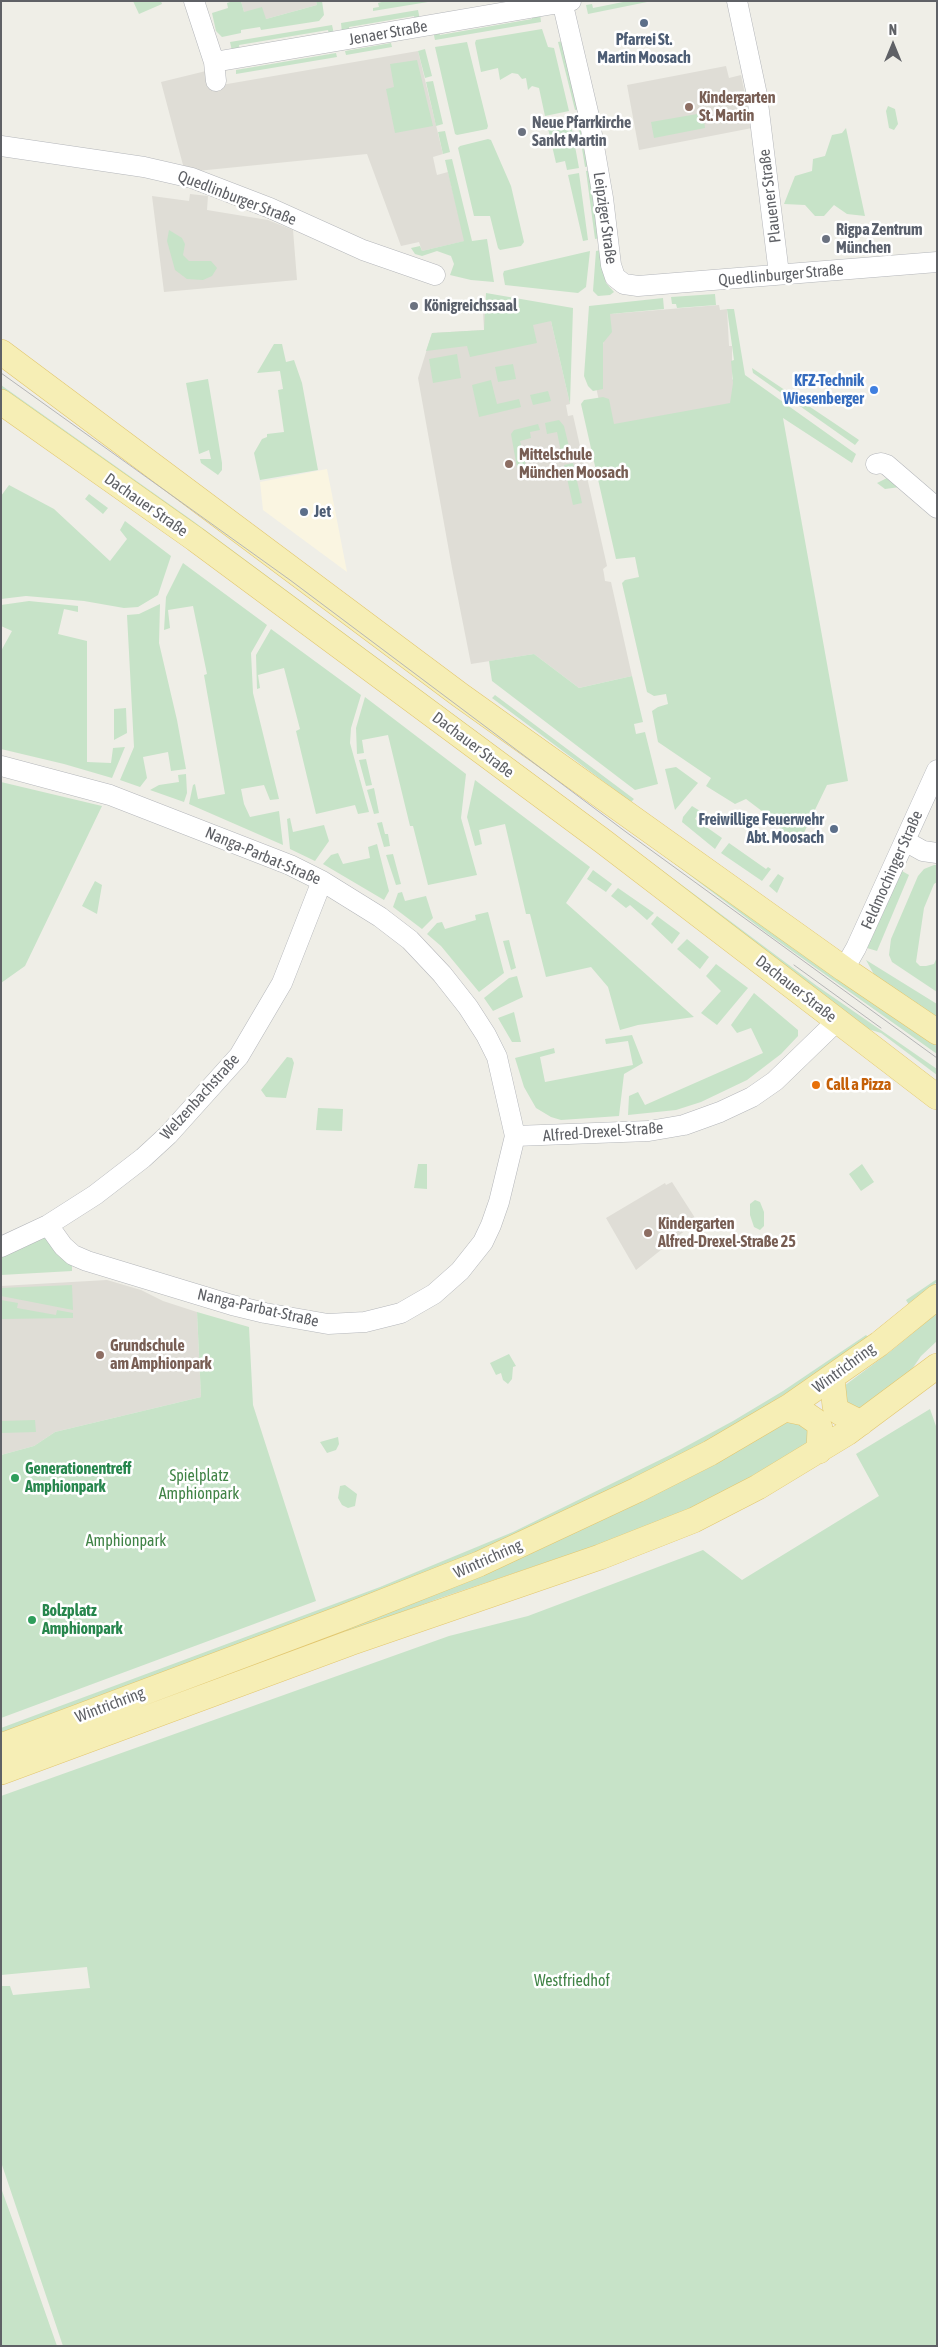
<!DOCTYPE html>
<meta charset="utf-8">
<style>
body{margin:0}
#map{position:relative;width:938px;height:2347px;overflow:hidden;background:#efeee7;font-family:"Asap Condensed",sans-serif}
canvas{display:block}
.frame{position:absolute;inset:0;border:2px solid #5f6166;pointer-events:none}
.north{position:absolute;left:868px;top:20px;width:50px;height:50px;-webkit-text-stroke:4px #fff;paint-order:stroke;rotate:0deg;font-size:14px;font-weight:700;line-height:20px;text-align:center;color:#5f6166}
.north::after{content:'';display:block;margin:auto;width:18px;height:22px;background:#5f6166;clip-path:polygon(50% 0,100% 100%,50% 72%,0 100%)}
</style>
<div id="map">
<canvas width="938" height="2347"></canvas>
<div class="frame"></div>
<div class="north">N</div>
</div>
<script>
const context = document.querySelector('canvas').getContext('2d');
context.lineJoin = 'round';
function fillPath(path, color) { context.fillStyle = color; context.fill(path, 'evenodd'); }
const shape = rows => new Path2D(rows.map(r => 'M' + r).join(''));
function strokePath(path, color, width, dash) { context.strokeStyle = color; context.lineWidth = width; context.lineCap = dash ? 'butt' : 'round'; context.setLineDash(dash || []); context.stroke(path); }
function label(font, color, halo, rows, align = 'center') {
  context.font = font + ' "Asap Condensed",sans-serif'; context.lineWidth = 5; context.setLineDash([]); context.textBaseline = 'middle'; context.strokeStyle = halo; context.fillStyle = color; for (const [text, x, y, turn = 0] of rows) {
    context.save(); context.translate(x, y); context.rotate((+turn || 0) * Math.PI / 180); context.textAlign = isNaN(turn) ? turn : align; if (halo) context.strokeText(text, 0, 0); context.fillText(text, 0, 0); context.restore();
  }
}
const commercial = shape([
 [327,469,347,572,263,510,260,482]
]);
const education = shape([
 [241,1,316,1,317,5,266,19,244,12],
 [418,51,443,154,433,157,436,171,437,175,448,172,465,241,422,251,419,242,401,246,367,154,197,171,183,165,161,82,206,71,210,87],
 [726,66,729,78,741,75,752,128,639,150,627,85],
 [190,194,208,196,207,210,268,220,293,230,297,280,164,292,152,196,189,201],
 [719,305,720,310,727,309,729,346,732,346,732,379,745,390,750,412,608,444,595,382,610,311,610,314],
 [483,312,551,321,570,404,566,405,568,416,573,415,607,566,603,569,604,574,605,581,611,582,632,676,579,688,534,654,471,664,452,568,418,378,432,333,484,330],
 [672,1182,697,1221,636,1270,606,1218,665,1183,666,1185],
 [107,1280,141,1290,163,1301,197,1312,201,1397,55,1432,34,1446,1,1455,1,1286]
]);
const green = shape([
 [133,1,161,1,162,4,139,14],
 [233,1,241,1,244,12,262,7,266,19,317,5,316,1,322,1,324,15,319,21,261,30,260,27,241,30,241,33,222,37,216,31,212,13,228,8,227,3],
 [385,1,434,1,373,11,373,8,379,7,378,3],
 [628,1,652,1,588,14,586,5,592,4,593,8],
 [418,10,420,20,415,20,414,16,349,27,349,32,342,33,341,23],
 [540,13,541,22,435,40,433,31,439,30,440,35,532,19,532,14],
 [332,25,334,34,329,35,328,30,239,45,240,50,232,51,230,42],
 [542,29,548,47,554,48,569,111,545,116,539,88,532,86,528,90,526,78,522,79,518,74,512,73,500,80,498,68,481,72,475,43,476,40],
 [563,41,580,109,575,110,558,42],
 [467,42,488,126,487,129,457,135,455,134,435,47],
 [391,43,392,47,346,55,345,51],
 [425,49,432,76,425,78,418,51],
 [336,53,337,57,236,74,236,70],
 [417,60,433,126,395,133,386,89,394,87,390,64],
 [433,81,443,124,436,126,426,82],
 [888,106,895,109,898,124,894,130,889,128,886,111],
 [703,113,705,128,654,138,651,122],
 [582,117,590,166,585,167,577,118],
 [570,119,579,168,567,170,565,161,556,163,547,124],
 [846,128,865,216,847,214,834,205,824,216,815,216,805,205,784,204,795,176,812,171,813,159,825,156,832,135,842,133],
 [445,131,450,152,443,154,438,132],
 [488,139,491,140,511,186,524,242,521,246,500,250,498,248,490,216,474,216,458,148,460,146],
 [452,159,472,241,487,239,494,282,471,280,450,275,454,264,451,256,437,251,422,256,415,254,411,248,420,246,422,251,464,241,445,160],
 [591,170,600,238,595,239,586,171],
 [579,173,588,240,583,241,568,175],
 [169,230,182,238,185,244,183,255,189,261,211,261,217,268,212,276,203,280,187,279,175,270,167,241],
 [601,250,606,283,614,292,610,295,598,296,593,291,596,251],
 [590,251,586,287,578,293,505,285,503,274,504,271],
 [486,293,573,308,570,404,551,321,533,325,537,343,470,357,467,346,426,351,432,333,484,330],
 [715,294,716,305,677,308,676,304,672,304,671,297],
 [663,298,664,309,610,314,612,332,603,343,603,389,593,391,588,386,584,376,589,306],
 [727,309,734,309,745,375,856,454,852,463,783,418,848,781,827,785,798,845,780,832,779,824,746,799,735,804,706,786,711,778,658,742,652,711,658,707,668,704,666,694,654,696,647,692,622,583,625,580,639,577,635,557,616,559,581,404,584,400,603,397,609,399,614,424,730,403,733,383,731,361,734,360],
 [274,344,282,344,286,362,294,360,302,383,318,470,260,480,254,453,262,439,267,437,267,434,284,432,278,390,283,389,280,371,257,373],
 [457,354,461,378,433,383,429,359],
 [513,364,516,379,498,382,495,367],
 [752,368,837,425,859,440,855,445,753,373],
 [208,379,222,463,222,470,218,475,201,463,200,459,211,459,209,450,199,454,186,383],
 [491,380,497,404,519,399,521,407,479,417,472,385],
 [1,385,193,521,613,833,1,391],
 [548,391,551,401,533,405,530,395],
 [559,420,564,426,571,455,562,457,557,432,547,434,545,423],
 [538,424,540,430,530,432,531,438,520,441,526,466,517,468,511,434,514,430],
 [573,463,582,503,573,505,564,465],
 [887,478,900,487,885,489,877,483],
 [9,485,54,509,110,561,127,539,120,530,125,521,171,556,158,595,138,607,124,608,84,601,26,596,1,599,1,496],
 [89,494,108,508,103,514,85,499],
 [183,563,267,625,251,653,253,693,279,799,270,800,264,785,241,789,244,804,250,817,279,811,283,845,189,804,193,785,195,784,198,799,225,794,204,675,207,674,193,606,168,610,170,628,164,630,166,597],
 [29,601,78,606,78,612,64,609,58,634,87,641,87,762,111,763,113,748,125,747,112,778,64,764,1,749,1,651,12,631,1,626,1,605],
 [160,604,159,643,177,720,186,769,171,771,168,752,143,757,147,778,140,787,120,780,134,747,127,615,139,614],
 [271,629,361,695,351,728,350,743,369,812,358,814,355,805,316,814,296,731,300,729,284,668,258,675,260,688,257,689,256,655],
 [534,654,579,688,632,676,643,722,634,724,636,734,645,732,658,784,635,790,492,681,489,661],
 [495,695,634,799,631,802,492,698],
 [365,697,466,774,461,818,477,875,428,885,413,826,410,826,388,735,362,740,364,753,357,754,356,728],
 [126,708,127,733,114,740,114,709],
 [366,759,372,785,366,786,359,760],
 [676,767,698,783,675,810,665,769],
 [186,774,187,793,184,802,150,790,159,785,179,782,178,775],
 [475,780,590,867,566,903,694,1017,638,1025,620,1030,608,987,591,967,546,977,530,914,526,914,505,824,479,830,482,844,475,846,467,817],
 [1,782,102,806,25,966,1,983],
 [374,788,379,813,374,814,367,790],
 [692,806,700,811,695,819,722,838,715,849,682,822,683,817],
 [290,818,293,832,324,825,329,841,315,861,290,849,287,819],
 [382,822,385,834,388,834,390,846,384,847,377,823],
 [639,837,813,962,937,1046,937,1054,768,934],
 [729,843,766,869,768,867,771,869,762,881,721,853],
 [377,844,389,891,384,900,323,864,331,855,338,853,343,864,370,858,368,847],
 [631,847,817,986,937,1069,937,1075,881,1033,868,1029,627,852],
 [393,854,401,884,396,885,386,855],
 [934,865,937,865,937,882,934,884,924,908,916,962,920,966,926,966,934,964,937,957,937,992,892,962,889,955,891,939,918,876,924,869],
 [593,870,612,884,606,892,587,879],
 [902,871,909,875,877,951,867,948],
 [778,874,784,878,777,893,769,886],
 [95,881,102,885,97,914,82,906],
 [618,888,654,913,647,920,630,905,626,908,611,896],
 [402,892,405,901,426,896,433,918,422,929,393,907,398,893],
 [488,912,504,973,479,992,441,946,427,934,437,923,442,922,445,929,476,920,475,915],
 [657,916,680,933,672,944,651,924],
 [687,939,709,957,700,969,677,949],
 [509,940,516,968,511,970,503,941],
 [866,960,937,1004,937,1020,876,978],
 [716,964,748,988,717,1025,701,1013,721,991,706,976],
 [517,976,523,997,493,1011,484,998,509,978],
 [754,993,798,1030,798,1036,781,1054,747,1080,701,1102,676,1110,628,1115,629,1096,638,1092,645,1105,763,1053,751,1028,737,1033,731,1025],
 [514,1012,521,1042,512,1042,498,1018],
 [632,1035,643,1063,624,1074,619,1116,561,1120,551,1117,536,1108,524,1087,515,1058,554,1048,555,1053,540,1057,545,1082,633,1065,628,1041,606,1044,605,1039],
 [287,1057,292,1058,294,1063,286,1098,266,1097,261,1090],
 [318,1108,343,1109,342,1131,316,1130],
 [418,1164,427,1164,427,1189,414,1188],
 [862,1164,874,1182,861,1191,849,1174],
 [755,1200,760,1202,764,1212,764,1226,760,1230,754,1227,750,1215,750,1204],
 [44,1236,72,1262,72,1271,1,1275,1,1252],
 [937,1279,937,1282,909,1305,906,1300],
 [72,1285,73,1310,1,1296,1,1288],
 [1,1300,18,1303,17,1308,56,1315,57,1310,73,1313,73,1318,1,1319],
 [197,1312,249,1327,253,1405,316,1601,1,1718,1,1455,34,1446,55,1432,201,1397],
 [937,1313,937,1341,921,1356,910,1372,860,1409,846,1407,844,1386,891,1351],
 [866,1335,869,1338,823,1370,736,1425,675,1458,463,1560,1,1733,1,1728,380,1587,513,1532,672,1454,733,1421,783,1391],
 [509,1354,516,1366,513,1367,512,1379,508,1384,503,1380,501,1373,496,1375,490,1363],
 [930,1409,937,1429,937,2346,63,2346,1,2162,1,1986,10,1986,13,1995,90,1988,89,1982,87,1967,1,1975,1,1796,449,1636,528,1616,703,1550,742,1580,879,1496,856,1454],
 [791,1419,806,1420,809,1443,707,1502,616,1539,440,1598,1,1760,1,1755],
 [35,1420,36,1432,1,1433,1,1421],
 [338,1437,339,1444,336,1450,327,1453,320,1442],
 [345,1485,357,1494,355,1506,348,1508,342,1505,338,1498,340,1486],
 [1,2188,17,2232,57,2346,1,2346]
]);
const minor = shape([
 [194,1,214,62,216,81],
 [562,1,588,112,603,198,611,265,615,277,624,284,638,286,937,262],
 [737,1,757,95,779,274],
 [214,62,571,1],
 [1,146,144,167,192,178,270,208,363,250,435,275],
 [876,464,881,463,887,465,937,508],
 [1,766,110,795,290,865,322,881,380,917,410,940,442,974,468,1007,486,1035,497,1057,515,1136,499,1202,491,1225,483,1242,460,1271,434,1294,401,1313,365,1322,328,1324,265,1313,232,1305,87,1261,73,1255,63,1246,48,1225],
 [905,841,923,851,937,853],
 [844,969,856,948,937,770],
 [515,1136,649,1131,684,1125,720,1112,752,1097,775,1081,837,1021],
 [1,1247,48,1225,95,1195,143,1158,168,1135,239,1056,282,983,322,881]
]);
const major = shape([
 [1,352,460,695,844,969,937,1032],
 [1,402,195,539,604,842,937,1097],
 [832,1378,835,1406,839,1412,861,1423],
 [785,1409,804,1413,817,1422,820,1428,819,1451],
 [1,1746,342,1618,479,1564,637,1490,710,1453,790,1406,879,1344,937,1297],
 [1,1772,350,1643,600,1557,694,1520,758,1487,847,1433,937,1366]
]);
const tram = shape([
 [1,373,290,580,626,832,937,1058],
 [794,965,881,1028]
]);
const markers = [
 [644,23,5,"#5c6f8a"],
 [689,107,5,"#8d6e63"],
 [522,132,5,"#6b7280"],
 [826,239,5,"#6b7280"],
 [414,306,5,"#6b7280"],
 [874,390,5,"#3f7fe0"],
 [509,464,5,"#8d6e63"],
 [304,512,5,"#5c6f8a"],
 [834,829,5,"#5c6f8a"],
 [816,1085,5,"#e8710a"],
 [648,1233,5,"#8d6e63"],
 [100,1355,5,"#8d6e63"],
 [15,1478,5,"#2e9e5b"],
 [32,1620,5,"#2e9e5b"]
];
const streetNames = [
 ["Jenaer Straße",388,33,-10],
 ["Plauener Straße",770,196,-97],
 ["Quedlinburger Straße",237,198,21],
 ["Leipziger Straße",605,218,82],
 ["Quedlinburger Straße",781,275,-5],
 ["Dachauer Straße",146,505,35],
 ["Dachauer Straße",473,745,37],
 ["Nanga-Parbat-Straße",263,856,23],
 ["Feldmochinger Straße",892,870,-66],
 ["Dachauer Straße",796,989,38],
 ["Welzenbachstraße",200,1097,-48],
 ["Alfred-Drexel-Straße",603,1132,-4],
 ["Nanga-Parbat-Straße",258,1308,13],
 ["Wintrichring",844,1368,-36],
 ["Wintrichring",488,1559,-24],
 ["Wintrichring",110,1705,-21]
];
const serviceNames = [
 ["Pfarrei St.",644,40],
 ["Martin Moosach",644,58],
 ["Jet",314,512,"left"],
 ["Freiwillige Feuerwehr",824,820,"right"],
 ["Abt. Moosach",824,838,"right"]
];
const educationNames = [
 ["Kindergarten",699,98],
 ["St. Martin",699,116],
 ["Mittelschule",519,455],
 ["München Moosach",519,473],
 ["Kindergarten",658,1224],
 ["Alfred-Drexel-Straße 25",658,1242],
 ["Grundschule",110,1346],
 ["am Amphionpark",110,1364]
];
const worshipNames = [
 ["Neue Pfarrkirche",532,123],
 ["Sankt Martin",532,141],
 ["Rigpa Zentrum",836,230],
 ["München",836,248],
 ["Königreichssaal",424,306]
];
const shopNames = [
 ["KFZ-Technik",864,381],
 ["Wiesenberger",864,399]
];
const foodNames = [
 ["Call a Pizza",826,1085]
];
const leisureNames = [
 ["Generationentreff",25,1469],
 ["Amphionpark",25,1487],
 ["Bolzplatz",42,1611],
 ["Amphionpark",42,1629]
];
const parkNames = [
 ["Spielplatz",199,1476],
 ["Amphionpark",199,1494],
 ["Amphionpark",126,1541],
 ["Westfriedhof",572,1981]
];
fillPath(commercial, '#faf5e1');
fillPath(education, '#dfddd6');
fillPath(green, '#c7e3c8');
strokePath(minor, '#b4b6ba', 21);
strokePath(major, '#e2c66e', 26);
strokePath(minor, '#fff', 20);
strokePath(major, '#f6eeb5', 25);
strokePath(tram, '#b5b5b6', 1);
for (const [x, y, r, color] of markers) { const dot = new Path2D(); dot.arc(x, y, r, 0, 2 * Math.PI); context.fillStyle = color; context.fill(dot); strokePath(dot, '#fff', 2); }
label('16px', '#5f6166', '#fff', streetNames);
label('bold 16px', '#4e5e75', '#fff', serviceNames);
label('bold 16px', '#785e54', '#fff', educationNames, 'left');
label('bold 16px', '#5b616d', '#fff', worshipNames, 'left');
label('bold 16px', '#366cbe', '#fff', shopNames, 'right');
label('bold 16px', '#c56008', '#fff', foodNames, 'left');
label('bold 16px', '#27864d', '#fff', leisureNames, 'left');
label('16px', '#408346', '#fff', parkNames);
</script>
